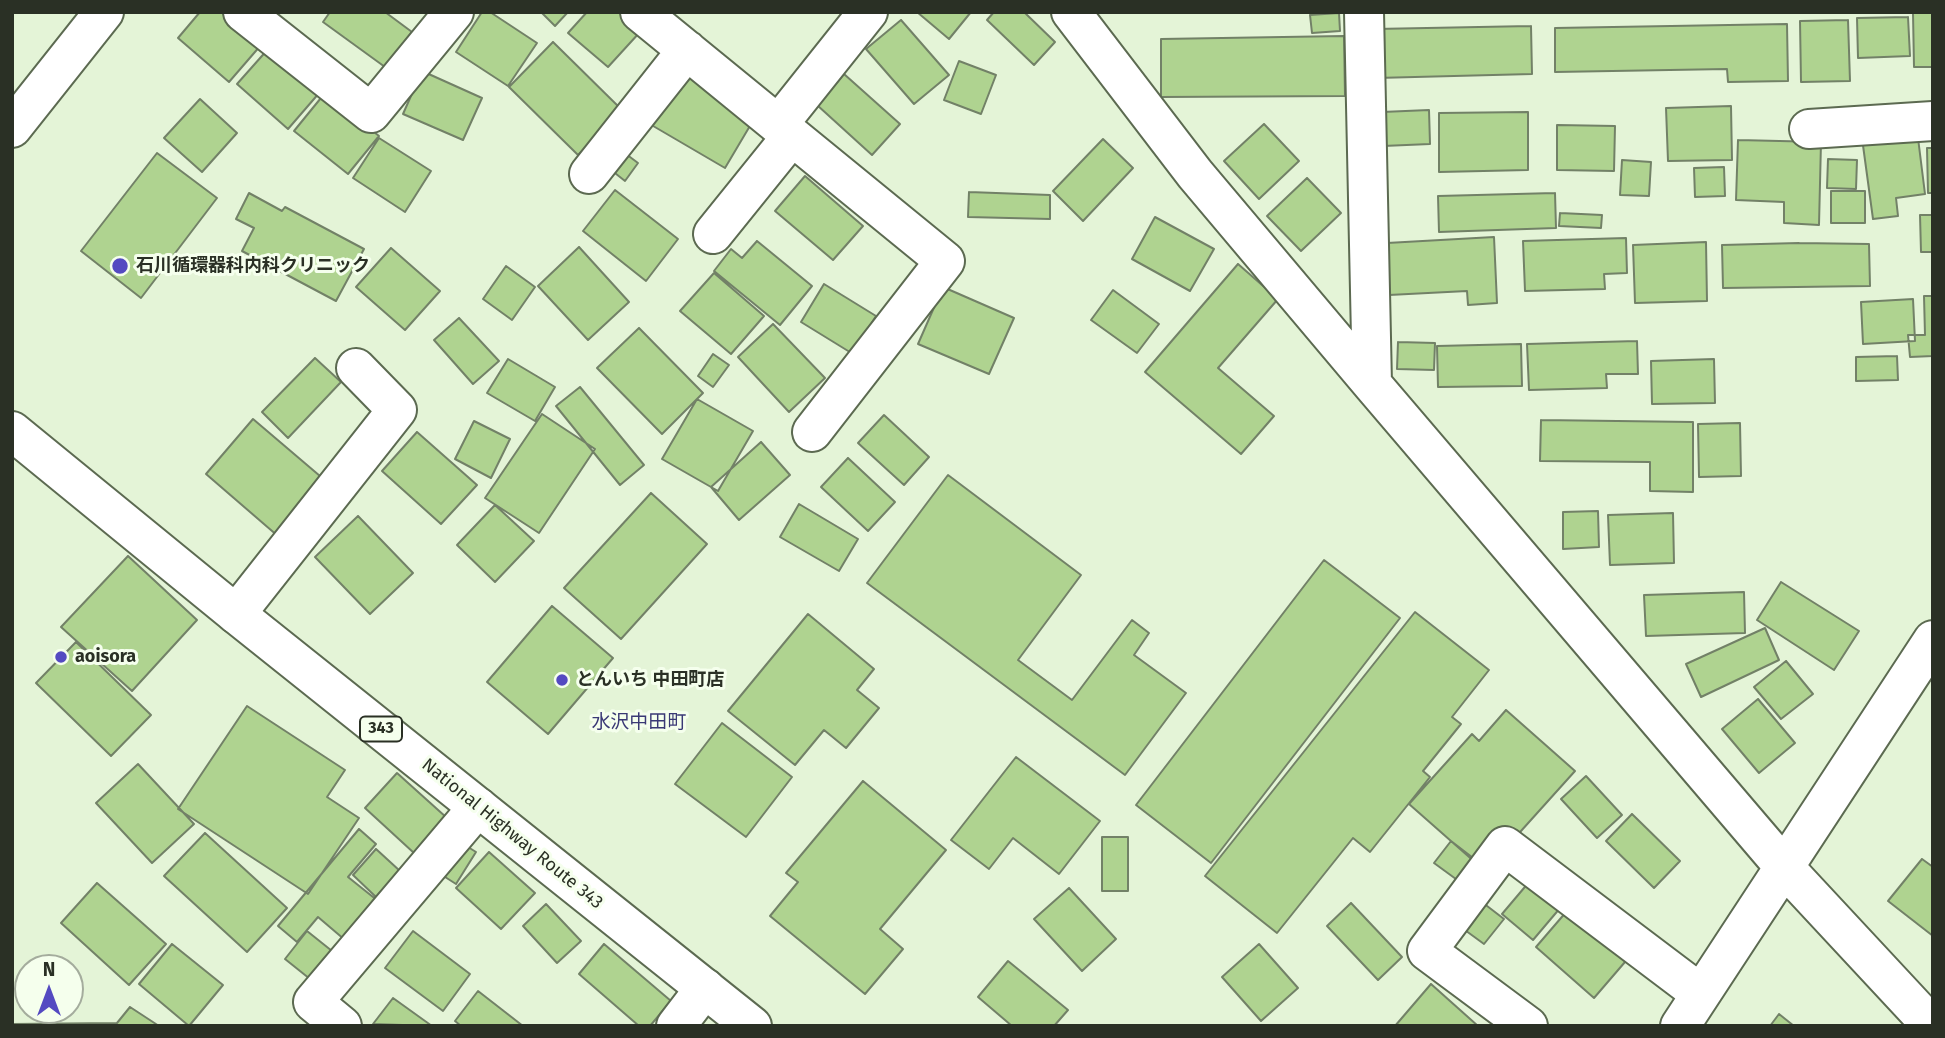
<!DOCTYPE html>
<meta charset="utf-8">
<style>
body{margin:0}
#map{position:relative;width:1945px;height:1038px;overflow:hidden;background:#e4f4d7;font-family:"Fira Sans",sans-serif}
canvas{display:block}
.frame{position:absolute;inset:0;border:14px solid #2a3025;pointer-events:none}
.north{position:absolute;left:14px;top:954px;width:70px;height:70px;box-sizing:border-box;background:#f5ffed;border:2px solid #a4ac9d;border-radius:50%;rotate:0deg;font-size:19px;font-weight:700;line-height:28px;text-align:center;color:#2a3025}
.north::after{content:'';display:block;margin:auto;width:24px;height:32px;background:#544ac1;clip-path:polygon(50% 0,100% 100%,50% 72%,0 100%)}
</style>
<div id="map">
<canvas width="1945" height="1038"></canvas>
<div class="frame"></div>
<div class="north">N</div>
</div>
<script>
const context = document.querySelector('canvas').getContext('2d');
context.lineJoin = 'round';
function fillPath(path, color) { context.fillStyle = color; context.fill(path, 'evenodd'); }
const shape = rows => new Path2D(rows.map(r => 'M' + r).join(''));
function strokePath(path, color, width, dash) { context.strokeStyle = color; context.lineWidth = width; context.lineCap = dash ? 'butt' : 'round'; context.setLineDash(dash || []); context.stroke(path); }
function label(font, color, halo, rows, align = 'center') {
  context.font = font + ' "Fira Sans","Noto Sans JP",sans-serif'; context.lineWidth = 6; context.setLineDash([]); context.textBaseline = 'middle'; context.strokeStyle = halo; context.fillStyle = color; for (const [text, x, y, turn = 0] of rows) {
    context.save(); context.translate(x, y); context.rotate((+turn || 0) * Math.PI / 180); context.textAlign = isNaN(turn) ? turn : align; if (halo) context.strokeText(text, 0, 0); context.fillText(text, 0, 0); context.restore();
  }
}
const building = shape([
 [200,12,222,12,261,45,229,82,178,38,200,12],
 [330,12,385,12,412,32,385,67,323,22,330,12],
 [482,12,490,12,537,43,508,86,456,52,482,12],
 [541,12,568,12,555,26,541,12],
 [587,12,619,12,640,32,608,67,568,33,587,12],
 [917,12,971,12,949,39,917,12],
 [994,12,1024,12,1055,42,1034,65,987,20,994,12],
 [1339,13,1340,31,1312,33,1310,15,1339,13],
 [1913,13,1933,13,1933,67,1914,67,1913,13],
 [1908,17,1910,56,1858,58,1857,18,1908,17],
 [901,20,949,75,914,104,866,49,901,20],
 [1848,20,1850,81,1801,82,1800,21,1848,20],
 [1787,24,1788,81,1728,82,1727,69,1555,72,1555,28,1787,24],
 [1531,26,1532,74,1376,78,1375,29,1531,26],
 [1344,36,1345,96,1161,97,1161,39,1344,36],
 [553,42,622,110,578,155,509,87,553,42],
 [269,48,320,92,288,129,237,84,269,48],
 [959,61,996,75,981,114,944,100,959,61],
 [680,69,757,114,725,168,648,123,680,69],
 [422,71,482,98,463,140,403,114,422,71],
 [844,74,900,124,872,155,817,105,844,74],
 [325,93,379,136,348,174,294,131,325,93],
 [200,99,237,133,202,172,164,138,200,99],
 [1731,106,1732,160,1668,161,1666,108,1731,106],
 [1429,110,1430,144,1383,146,1382,112,1429,110],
 [1528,112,1528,170,1439,172,1439,113,1528,112],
 [1264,124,1299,161,1259,199,1224,161,1264,124],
 [1557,125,1615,126,1614,171,1557,170,1557,125],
 [1917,130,1925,194,1896,198,1898,216,1873,219,1862,138,1917,130],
 [379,138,431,171,405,212,353,178,379,138],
 [1103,139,1133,168,1083,221,1053,191,1103,139],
 [1738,140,1821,142,1819,225,1784,223,1784,202,1736,200,1738,140],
 [614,145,638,163,625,181,601,162,614,145],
 [1927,148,1933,148,1933,193,1928,193,1927,148],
 [157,153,217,198,141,298,81,251,157,153],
 [1828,159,1857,160,1856,189,1827,188,1828,159],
 [1622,160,1651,162,1649,196,1620,195,1622,160],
 [1724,167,1725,196,1695,197,1694,168,1724,167],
 [805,176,863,226,833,260,775,211,805,176],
 [1307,178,1341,213,1301,251,1267,216,1307,178],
 [615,190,678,239,646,281,583,231,615,190],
 [1831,191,1865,191,1865,223,1831,223,1831,191],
 [969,192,1050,195,1050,219,968,217,969,192],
 [249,193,282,211,285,207,364,249,336,301,242,251,254,228,236,219,249,193],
 [1555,193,1556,228,1439,232,1438,196,1555,193],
 [1560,213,1602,215,1601,228,1559,226,1560,213],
 [1920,215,1933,215,1933,252,1921,252,1920,215],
 [1155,217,1214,249,1190,291,1132,259,1155,217],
 [1494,237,1497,303,1468,305,1467,291,1389,295,1387,243,1494,237],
 [1626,238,1627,273,1604,274,1605,289,1525,291,1523,241,1626,238],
 [757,241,812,286,780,325,714,271,731,249,742,258,757,241],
 [1706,242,1707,301,1635,303,1633,245,1706,242],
 [1799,243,1869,244,1870,286,1723,288,1722,245,1799,243],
 [579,247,629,302,588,340,538,286,579,247],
 [391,248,440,291,405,330,356,287,391,248],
 [1238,264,1278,299,1218,368,1274,416,1241,454,1145,372,1238,264],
 [506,266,535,287,512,320,483,299,506,266],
 [714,273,764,316,731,354,680,311,714,273],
 [824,284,876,316,853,354,801,322,824,284],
 [943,287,1014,318,989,374,918,344,943,287],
 [1113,290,1159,324,1137,353,1091,320,1113,290],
 [1924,296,1933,296,1933,356,1910,357,1908,335,1925,335,1924,296],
 [1913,299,1915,341,1863,344,1861,302,1913,299],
 [459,318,499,361,473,384,434,340,459,318],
 [773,324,825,378,789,412,738,357,773,324],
 [639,328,703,393,662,434,597,368,639,328],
 [1637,341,1638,374,1606,374,1607,388,1529,390,1527,344,1637,341],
 [1398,342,1435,343,1434,370,1397,369,1398,342],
 [1521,344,1522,386,1438,387,1437,346,1521,344],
 [713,354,729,365,713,387,698,376,713,354],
 [1897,356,1898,380,1856,381,1856,357,1897,356],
 [315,358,341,382,288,438,262,412,315,358],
 [508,359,555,387,535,421,487,393,508,359],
 [1714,359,1715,403,1652,404,1651,361,1714,359],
 [580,387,644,465,620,485,556,406,580,387],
 [697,399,753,431,718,491,662,459,697,399],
 [542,414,595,449,539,533,485,498,542,414],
 [884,415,929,457,904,485,858,443,884,415],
 [253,419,327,482,279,537,206,474,253,419],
 [1541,420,1693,422,1693,492,1650,491,1650,462,1540,461,1541,420],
 [474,421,510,439,491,478,455,459,474,421],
 [1740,423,1741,476,1699,477,1698,424,1740,423],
 [417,432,477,485,441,524,382,471,417,432],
 [761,442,790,475,739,520,711,487,761,442],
 [848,458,895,502,868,531,821,487,848,458],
 [948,475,1081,575,1018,660,1072,700,1132,620,1149,633,1134,655,1186,693,1125,775,867,583,948,475],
 [651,493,707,544,621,639,564,588,651,493],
 [799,504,858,539,839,571,780,537,799,504],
 [495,505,534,541,495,582,457,545,495,505],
 [1598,511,1599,547,1563,549,1563,512,1598,511],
 [1673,513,1674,563,1610,565,1608,515,1673,513],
 [358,516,413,573,370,614,315,557,358,516],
 [128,556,197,620,132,691,61,627,128,556],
 [1324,560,1400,618,1211,863,1136,805,1324,560],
 [1781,582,1859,631,1834,670,1757,620,1781,582],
 [1744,592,1745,633,1646,636,1644,595,1744,592],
 [552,606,613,658,548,734,487,682,552,606],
 [1415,612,1489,670,1452,717,1461,724,1423,771,1430,777,1370,852,1353,838,1277,933,1205,876,1415,612],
 [808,614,874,669,857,690,879,708,846,748,824,730,795,765,728,711,808,614],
 [1765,628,1779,660,1701,697,1686,664,1765,628],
 [76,642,151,715,111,756,36,683,76,642],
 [1786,661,1813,694,1781,719,1754,687,1786,661],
 [1758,699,1795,743,1759,773,1722,729,1758,699],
 [247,706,345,770,327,797,359,818,308,894,178,809,247,706],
 [1506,710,1575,771,1485,871,1409,804,1472,734,1479,741,1506,710],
 [722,723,792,777,746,837,675,784,722,723],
 [1016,757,1100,821,1059,874,1013,838,989,869,951,840,1016,757],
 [138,764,194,824,152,863,96,803,138,764],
 [397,773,447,818,414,853,365,808,397,773],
 [1586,776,1622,815,1597,838,1561,799,1586,776],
 [863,781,946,850,880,929,903,949,865,994,770,916,798,882,786,873,863,781],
 [1632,814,1680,861,1654,888,1606,841,1632,814],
 [359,829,376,844,348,877,378,901,345,940,318,917,297,942,278,926,359,829],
 [205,833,287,908,247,952,164,876,205,833],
 [452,837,476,852,456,884,431,868,452,837],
 [1102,837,1128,837,1128,891,1102,891,1102,837],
 [1451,841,1477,861,1460,882,1434,863,1451,841],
 [376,849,400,871,376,897,353,875,376,849],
 [489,852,535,893,501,929,456,888,489,852],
 [1922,859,1933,867,1933,936,1888,901,1922,859],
 [1535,875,1566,901,1533,940,1502,914,1535,875],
 [97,883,166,944,129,985,61,923,97,883],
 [1069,888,1116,939,1082,971,1034,919,1069,888],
 [1478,899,1504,919,1484,944,1458,925,1478,899],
 [1351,903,1402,957,1378,980,1327,926,1351,903],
 [546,904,581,941,557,963,523,926,546,904],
 [1573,904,1631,955,1594,998,1536,947,1573,904],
 [307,931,332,951,310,979,285,959,307,931],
 [413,931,470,974,443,1011,385,968,413,931],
 [172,944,223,985,189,1026,139,984,172,944],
 [604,944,671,1001,650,1026,639,1026,579,974,604,944],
 [1259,944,1298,988,1261,1021,1222,977,1259,944],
 [1008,961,1068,1010,1054,1026,1012,1026,978,997,1008,961],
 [1431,984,1478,1026,1395,1026,1431,984],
 [478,991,523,1026,461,1026,455,1021,478,991],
 [393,998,432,1026,373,1024,393,998],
 [130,1007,159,1026,12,1026,12,1024,117,1023,130,1007],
 [1779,1014,1794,1026,1770,1026,1779,1014]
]);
const minor = shape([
 [243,12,371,113,454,12],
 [640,12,945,261,812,432],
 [1071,12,1195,174,1372,384,1785,868,1932,1026],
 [1364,12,1372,384],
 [778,125,868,12],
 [12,128,104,12],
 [1809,129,1933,121],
 [589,174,687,50],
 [713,234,792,136],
 [236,614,397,410,356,368],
 [342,1026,313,1002,478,807],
 [676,1026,705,988],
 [1528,1026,1427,951,1505,846,1701,994],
 [1680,1026,1933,640]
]);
const highway = shape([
 [12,431,236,614,752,1026]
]);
const markers = [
 [120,266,9,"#544ac1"],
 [61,657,7,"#544ac1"],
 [562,680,7,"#544ac1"]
];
const shields = [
 [381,729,42]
];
const shieldNames = [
 ["343",381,729]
];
const poiNames = [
 ["石川循環器科内科クリニック",136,266],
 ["aoisora",75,657],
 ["とんいち 中田町店",576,680]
];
const streetNames = [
 ["National Highway Route 343",512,834,39]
];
const neighbourhoodNames = [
 ["水沢中田町",639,723]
];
fillPath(building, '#afd390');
strokePath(building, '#728167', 2);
strokePath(minor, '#5c6a51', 42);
strokePath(highway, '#5c6a51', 42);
strokePath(minor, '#fff', 38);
strokePath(highway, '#fff', 38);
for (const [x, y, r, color] of markers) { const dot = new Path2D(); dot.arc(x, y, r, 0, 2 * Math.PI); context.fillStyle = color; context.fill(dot); strokePath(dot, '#f5ffed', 2.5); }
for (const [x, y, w] of shields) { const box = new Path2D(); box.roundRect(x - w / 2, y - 12.5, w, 25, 5); context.fillStyle = '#f5ffed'; context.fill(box); strokePath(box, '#2a3025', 2); }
label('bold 16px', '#2a3025', null, shieldNames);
label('bold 18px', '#2a3025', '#f5ffed', poiNames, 'left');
label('18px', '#2a3025', '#f5ffed', streetNames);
label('19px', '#3a3975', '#f5ffed', neighbourhoodNames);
</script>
